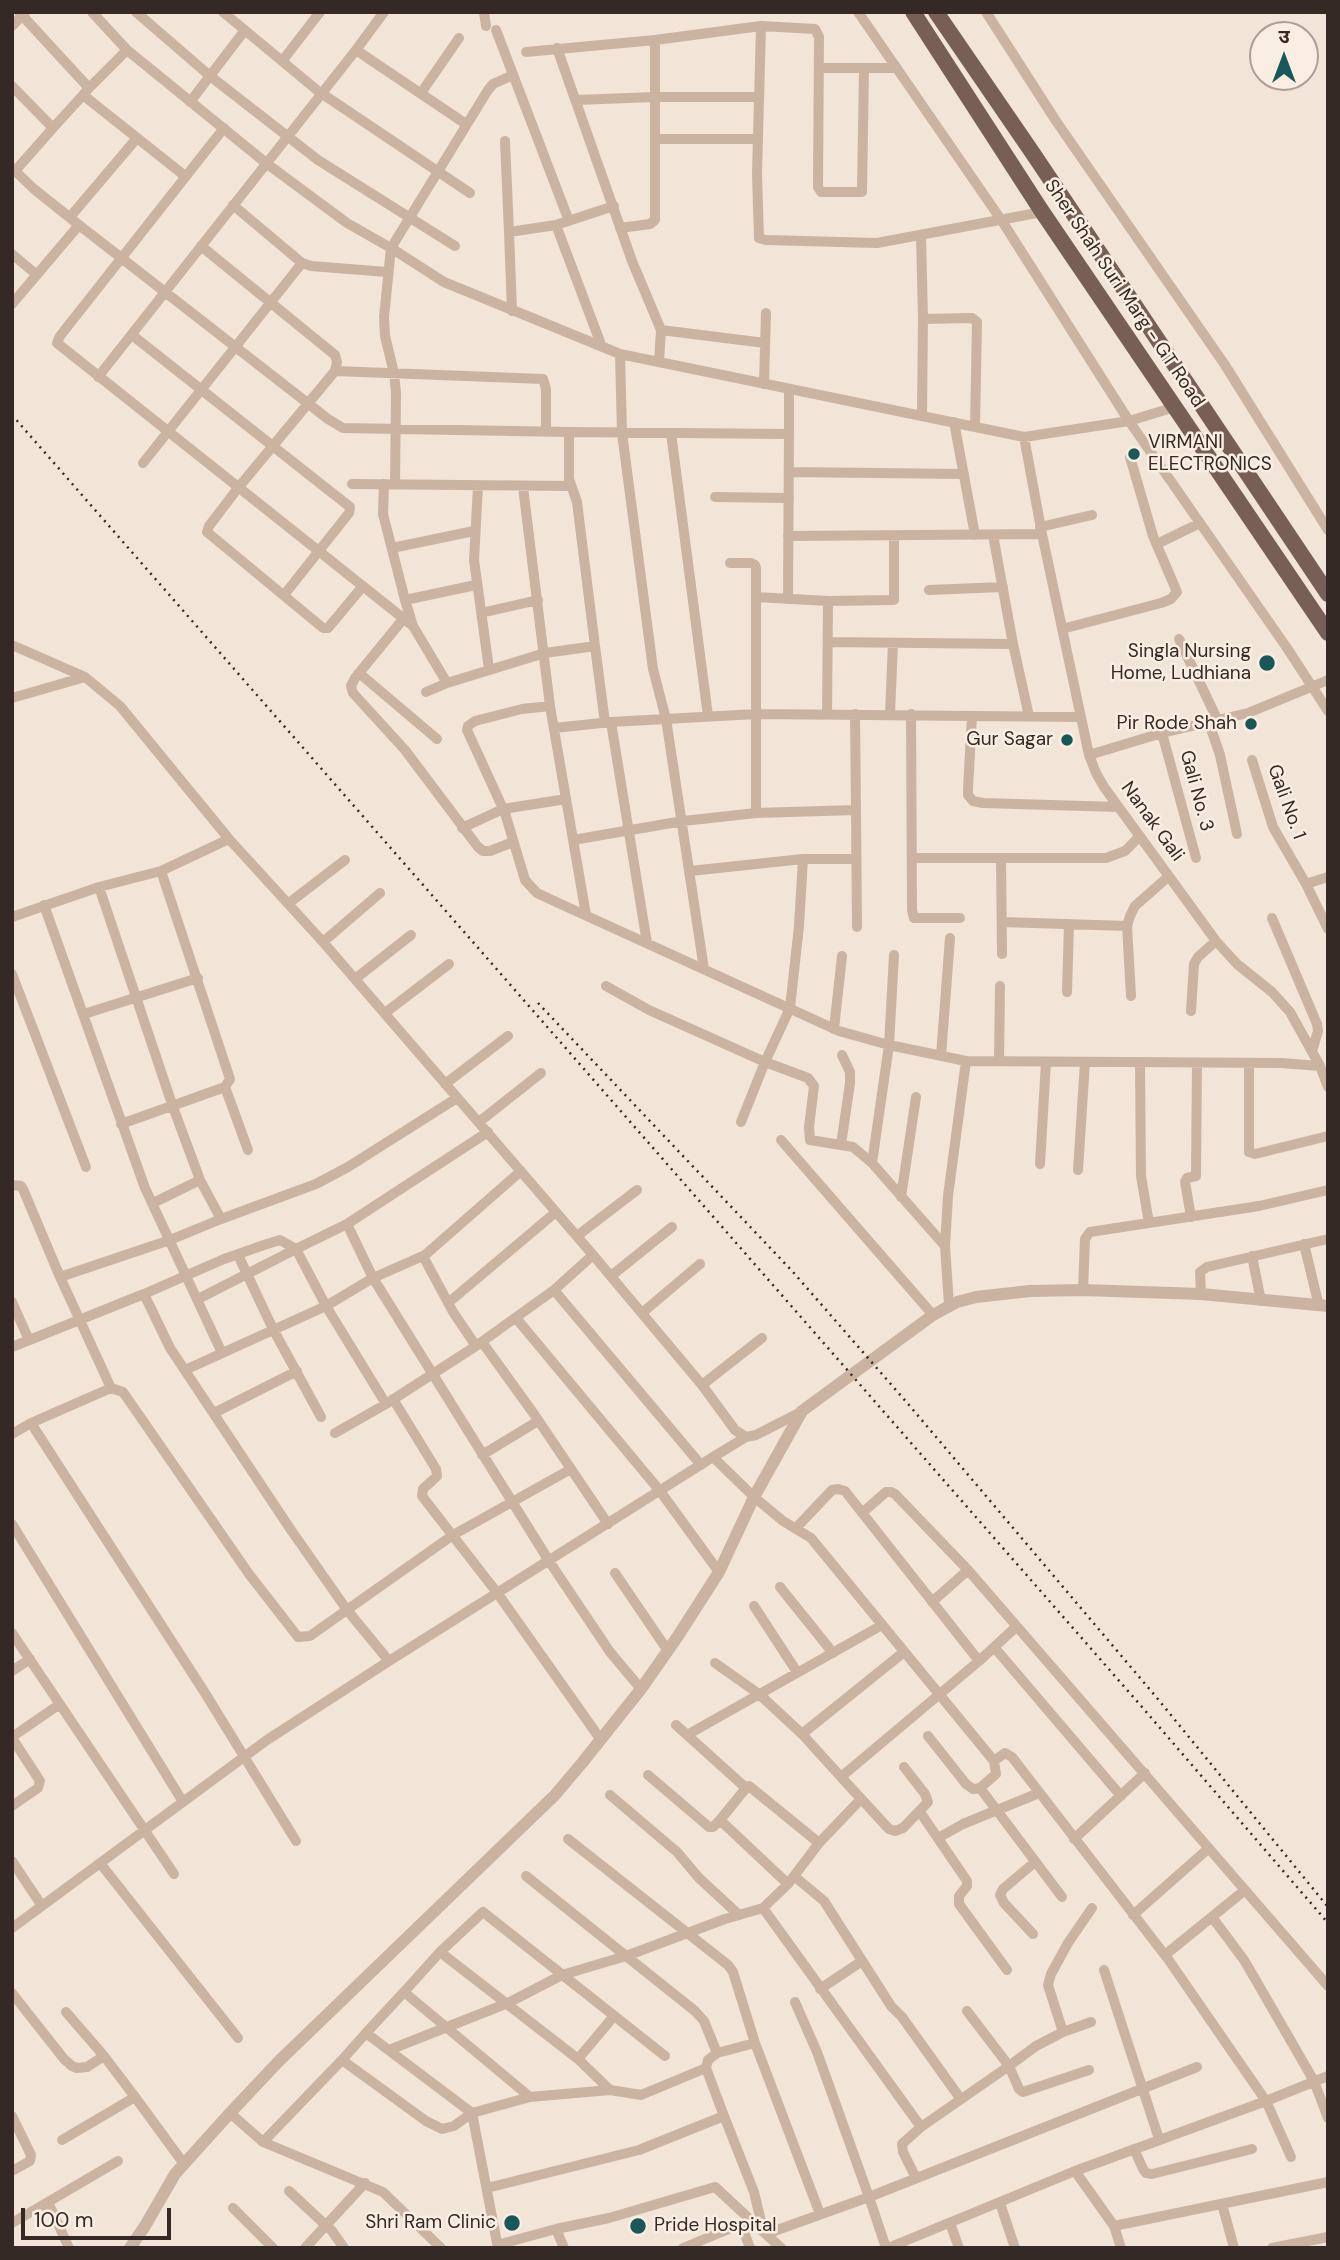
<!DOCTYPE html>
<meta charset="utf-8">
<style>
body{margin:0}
#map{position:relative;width:1340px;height:2260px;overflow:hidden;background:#f2e4d7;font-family:"DM Sans","Noto Sans Devanagari",sans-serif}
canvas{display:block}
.frame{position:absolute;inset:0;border:14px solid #352925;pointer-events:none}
.north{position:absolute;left:1249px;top:21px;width:70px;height:70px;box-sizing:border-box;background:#faeee3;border:2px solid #ab9f97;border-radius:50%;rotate:0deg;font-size:19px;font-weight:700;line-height:28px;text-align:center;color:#352925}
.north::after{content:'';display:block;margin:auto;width:24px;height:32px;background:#195758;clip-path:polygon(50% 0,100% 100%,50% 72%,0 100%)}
.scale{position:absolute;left:21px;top:2208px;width:150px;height:32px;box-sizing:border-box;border:4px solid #352925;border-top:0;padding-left:9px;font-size:21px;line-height:24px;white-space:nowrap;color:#352925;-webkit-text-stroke:5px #faeee3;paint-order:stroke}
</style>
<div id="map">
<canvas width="1340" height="2260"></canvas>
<div class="frame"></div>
<div class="north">उ</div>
<div class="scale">100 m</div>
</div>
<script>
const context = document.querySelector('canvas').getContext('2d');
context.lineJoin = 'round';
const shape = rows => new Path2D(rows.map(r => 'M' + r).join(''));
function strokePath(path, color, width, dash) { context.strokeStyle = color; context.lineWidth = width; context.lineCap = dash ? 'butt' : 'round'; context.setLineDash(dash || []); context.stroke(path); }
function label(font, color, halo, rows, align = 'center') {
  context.font = font + ' "DM Sans",sans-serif'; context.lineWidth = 5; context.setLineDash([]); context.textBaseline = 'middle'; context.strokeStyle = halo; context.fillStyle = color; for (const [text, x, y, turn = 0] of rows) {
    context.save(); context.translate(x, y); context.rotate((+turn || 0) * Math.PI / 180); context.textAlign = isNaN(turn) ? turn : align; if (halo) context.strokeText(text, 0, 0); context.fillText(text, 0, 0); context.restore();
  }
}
const minor = shape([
 [19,12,89,88,83,95,185,176],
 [92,12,127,50,266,163,347,223,391,248,444,282,620,354,1024,437,1129,421,1175,407],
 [136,12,210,76,318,160,455,246],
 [223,12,318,91,470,193],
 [484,12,486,26],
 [858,12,1002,221,1129,421,1287,648,1328,711],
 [986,12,1056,121,1225,365,1328,530],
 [12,26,25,13],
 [761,26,757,174,759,238,766,240,877,243,1042,212],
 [496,30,569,221],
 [557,48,632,261,661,330,765,343],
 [356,50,384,12],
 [526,52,655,40,761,26,815,29,819,37,818,187,821,192,862,192,864,68,897,68],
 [283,60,320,12],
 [819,68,864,68],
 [12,86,53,128,83,95],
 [89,88,127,50],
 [421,93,459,38],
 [576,100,654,97,758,97],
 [190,102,245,30],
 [224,128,60,336,57,343,413,626],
 [655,139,758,139],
 [505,141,509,232],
 [12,168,34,189,79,225,328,419,343,428,569,432,789,434,789,389],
 [15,171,53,128],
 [233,205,302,263],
 [70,217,137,138],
 [556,225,602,347],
 [620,228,650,224,655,220,655,40],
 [921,236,923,319,972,318,977,322,975,427],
 [201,246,335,355,337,362,335,371,238,488,209,526,207,532,323,628,328,628,363,586],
 [12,254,37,275],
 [12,304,79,225],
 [512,311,509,232,556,225,614,206],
 [132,335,350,507,349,513,284,595],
 [620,354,622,433,653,669,666,719,704,969],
 [659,362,661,330],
 [335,371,543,379,546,389,546,431],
 [98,377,356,50,466,124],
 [764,384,766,313],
 [922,416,923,319],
 [954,422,975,535],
 [671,433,708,716],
 [143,463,302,263,311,266,387,272],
 [789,472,964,474],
 [352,484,571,486],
 [384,484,383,514,405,600,413,626,447,683,426,692],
 [395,484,396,393,394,373,385,336,384,317,391,248,488,90,493,84,513,75],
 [478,486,474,560,489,669],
 [523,487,550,706,586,915],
 [715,497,789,498],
 [1040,527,1092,515],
 [1042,534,1089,755,1096,773,1104,787,1216,941,1237,964,1272,992,1290,1012,1320,1066,1328,1087],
 [993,535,1013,644],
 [788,536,1042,534,1024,437],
 [1157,544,1200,523],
 [392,548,474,531],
 [929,590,1003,587],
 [756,597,828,601,827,714],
 [788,599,789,434],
 [405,600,476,585],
 [828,601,894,600,894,536],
 [481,613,538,600],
 [404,618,355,678,351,686,353,693,405,750,478,847,483,851,490,851,513,842],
 [1062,629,1161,603,1171,599,1177,592,1153,536,1130,457],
 [1179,639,1218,721],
 [828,642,1013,644,1029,716],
 [12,645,85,677,120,706,229,839,323,942,593,1255,702,1385,735,1430,746,1437],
 [595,646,605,723],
 [359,673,437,739],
 [447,683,545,653,595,646,577,502,569,479,569,432],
 [12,698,85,677],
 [550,706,522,709,475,721,468,726,467,730,505,813,525,880,537,893,554,901,839,1031,889,1045,966,1061,1281,1063,1320,1066],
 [855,714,856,810],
 [890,714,893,643],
 [911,714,912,910,914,918,960,918],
 [972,716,968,789,968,795,973,801,983,803,1118,807],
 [611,722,756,714,1081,717],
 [1209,723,1220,755,1237,834],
 [554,728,611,722,647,943],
 [1162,733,1196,858],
 [1089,755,1162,733,1248,713,1328,680],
 [1252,760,1273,827,1306,884,1328,929],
 [756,813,856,810,857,927],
 [462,828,503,809,566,799],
 [573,840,683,821,756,813,756,568,755,565,751,563,730,563],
 [912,858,1106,858,1125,851,1140,836],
 [803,859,856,859],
 [1001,859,1002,954],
 [690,871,803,859,799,926,790,1008,765,1062,741,1122],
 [1306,884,1328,877],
 [99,887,173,1107,200,1180,221,1219],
 [289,903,345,860],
 [44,905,145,1188,222,1353],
 [12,917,99,887,161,871,229,839],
 [1272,918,1317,1024,1318,1031,1312,1051],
 [1002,922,1127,926],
 [323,942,380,893],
 [12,974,86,1167],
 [355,979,411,935],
 [606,986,649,1010,765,1062,808,1078,814,1086,809,1127,810,1140,853,1147,872,1163,945,1246],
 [1067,992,1069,924],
 [1131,996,1127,926,1130,916,1135,906,1169,876],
 [1191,1011,1194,964,1198,957,1216,941],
 [385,1013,449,964],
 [84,1014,198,978],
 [834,1029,842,956],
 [941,1056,950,938],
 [999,1061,1000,986],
 [1140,1063,1141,1176,1149,1223],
 [1249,1063,1249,1152,1255,1154,1328,1136],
 [445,1084,508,1036],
 [225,1087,248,1150],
 [479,1122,541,1073],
 [121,1124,225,1087,230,1079,161,871],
 [488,1132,347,1224,296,1249,326,1306,386,1404,476,1346,554,1290,701,1465],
 [781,1140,933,1315],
 [841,1145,850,1083,850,1072,842,1055],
 [872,1163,889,1045,894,955],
 [1040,1164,1046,1062],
 [1078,1170,1085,1062],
 [12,1185,21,1186,23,1189,60,1277,111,1388,123,1392,249,1574,298,1637,310,1636,453,1535,571,1469],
 [901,1197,916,1097],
 [153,1203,200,1180],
 [1191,1217,1185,1182,1187,1178,1196,1176,1197,1064],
 [347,1224,373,1278,549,1561,610,1652,641,1689],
 [577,1236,637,1190],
 [1304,1244,1319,1306],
 [238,1255,273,1329,321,1417],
 [423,1256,453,1312,476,1346],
 [1252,1256,1261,1301],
 [611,1276,672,1227],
 [60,1277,170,1240,221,1219,316,1184,348,1167,457,1098],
 [554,1290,593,1255],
 [1083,1290,1085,1239,1090,1232,1259,1206,1328,1190],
 [144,1294,170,1348,291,1530,347,1610,389,1661],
 [1201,1294,1200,1272,1207,1267,1328,1239],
 [12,1302,29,1340],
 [448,1303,556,1212],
 [949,1305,945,1246,948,1196,966,1061],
 [642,1313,700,1264],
 [516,1318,660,1491,719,1572],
 [482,1342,534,1414,608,1524],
 [12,1347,144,1294,224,1259,264,1245,280,1240,296,1249,198,1299],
 [185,1370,326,1306,373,1278,425,1255,521,1171],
 [702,1385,762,1338],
 [393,1399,436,1469,437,1476,423,1489,422,1496,498,1594,601,1740],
 [214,1413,297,1371],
 [31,1423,205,1693,296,1841],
 [335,1433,386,1404],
 [12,1434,31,1423,111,1388],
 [482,1455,538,1421],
 [713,1457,754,1497,783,1521,811,1538,994,1761,1005,1753,1012,1757,1168,1959,1266,2101,1291,2157],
 [862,1513,886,1492,891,1492,895,1494,968,1570,1328,1986],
 [12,1524,183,1802],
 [796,1528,832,1490,838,1489,845,1491,979,1661],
 [615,1573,668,1651],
 [780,1587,833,1653],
 [932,1602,968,1570],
 [754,1606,797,1672],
 [12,1633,174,1874],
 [994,1647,1121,1796],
 [715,1663,759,1694,802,1734,841,1777],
 [12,1671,30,1659],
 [676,1725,746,1788],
 [802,1734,904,1652],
 [687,1735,882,1625],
 [928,1736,966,1784,973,1789,980,1788,996,1774,994,1761],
 [12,1737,60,1704],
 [12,1738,40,1781,38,1788,12,1806],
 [904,1767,925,1794,928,1802,903,1828,895,1831,889,1829,841,1777,979,1661,1016,1627],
 [648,1775,709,1827,713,1827,720,1820,788,1884],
 [980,1788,1062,1897],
 [610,1795,677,1852,699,1878,739,1915],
 [920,1812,967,1881,967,1886,959,1896,959,1904,1007,1970],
 [720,1820,746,1788,749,1786,819,1843],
 [938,1838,963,1824,1039,1793],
 [568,1839,728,1965,733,1972,755,2043,820,2214],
 [1074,1839,1145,1773],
 [12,1861,42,1906],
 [100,1863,238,2038],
 [526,1876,695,2011,704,2021,717,2053,755,2043],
 [794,1876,824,1901,891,2006,902,2017,960,2098],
 [763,1908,788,1884,819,1843,861,1799],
 [1133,1915,1209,1848],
 [1212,1917,1244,1960,1258,1984,1314,2081,1328,2118],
 [12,1928,267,1740,389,1661,713,1457,746,1437,756,1435,801,1412],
 [1033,1934,1004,1903,1000,1895,1003,1889,1035,1862],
 [1165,1955,1245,1890],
 [1104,1970,1159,2139],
 [820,1989,862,1961],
 [404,1992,440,1952,483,1912,665,2056],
 [12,1993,64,2059,72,2066,77,2068,87,2067,104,2056,135,2097],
 [795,2002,817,2052,869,2197,886,2248],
 [967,2011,1009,2066,1036,2046,1063,2032],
 [66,2012,104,2056],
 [1091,2022,1063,2032,1048,1985,1051,1974,1068,1943,1092,1908],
 [366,2033,404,1992,530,2097],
 [389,2050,508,2003,562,1975,626,1956,725,1919,763,1908,921,2127,902,2144,903,2152,916,2178],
 [578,2059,614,2016],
 [342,2060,366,2033,472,2113,498,2248],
 [1328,2076,1266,2101,1075,2171,1114,2226,1328,2182],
 [610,2090,641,2095,706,2068],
 [230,2113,263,2142,383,2192,441,2248],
 [12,2116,31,2155,30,2161,12,2171],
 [724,2116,754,2192,763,2230],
 [921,2127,1009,2066,1019,2089,1023,2092,1089,2070],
 [62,2140,135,2097,184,2164],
 [263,2142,342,2060,426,2121,442,2129,454,2126,472,2113,530,2097,610,2090,578,2059,440,1952],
 [1134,2149,1143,2169,1146,2173,1152,2174,1252,2149],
 [487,2188,639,2150,724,2116,706,2068,708,2060,717,2053],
 [289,2191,332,2231,344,2248],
 [48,2202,118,2161],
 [1000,2203,1015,2248],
 [1222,2204,1234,2248],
 [233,2208,273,2248],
 [12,2223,48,2202,69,2248],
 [950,2223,959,2248],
 [1114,2226,1121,2248],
 [556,2229,564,2248],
 [766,2234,869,2197,1197,2067],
 [497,2245,556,2229,609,2218,715,2187,781,2248],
 [305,2248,365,2183],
 [683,2248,741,2224,750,2248],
 [888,2248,1075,2171],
 [1272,2248,1328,2237]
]);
const tertiary = shape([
 [130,2248,145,2226,175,2174,230,2113,279,2061,555,1795,582,1763,641,1689,678,1636,719,1572,754,1497,802,1411,933,1315,957,1302,976,1297,1030,1291,1083,1290,1201,1294,1328,1306]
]);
const primary = shape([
 [913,12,1041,210,1328,633],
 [936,12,1034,155,1328,594]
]);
const rail = shape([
 [12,415,1142,1707,1328,1923],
 [538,1003,793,1272,909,1405,1157,1698,1328,1907]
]);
const markers = [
 [1134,454,7,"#195758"],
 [1267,663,9,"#195758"],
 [1251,724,7,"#195758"],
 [1067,740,7,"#195758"],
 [512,2223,9,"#195758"],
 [638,2226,9,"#195758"]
];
const streetNames = [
 ["Sher Shah Suri Marg - GT Road",1124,294,56],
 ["Gali No. 3",1196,791,75],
 ["Gali No. 1",1286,802,70],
 ["Nanak Gali",1152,822,54]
];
const poiNames = [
 ["VIRMANI",1148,443,"left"],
 ["ELECTRONICS",1148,465,"left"],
 ["Singla Nursing",1251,652],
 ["Home, Ludhiana",1251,674],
 ["Pir Rode Shah",1237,724],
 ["Gur Sagar",1053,740],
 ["Shri Ram Clinic",496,2223],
 ["Pride Hospital",654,2226,"left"]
];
strokePath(minor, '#cbb3a2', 10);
strokePath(tertiary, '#cbb3a2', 12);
strokePath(primary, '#785f55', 16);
strokePath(rail, '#352925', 2.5, [2, 5]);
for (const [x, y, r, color] of markers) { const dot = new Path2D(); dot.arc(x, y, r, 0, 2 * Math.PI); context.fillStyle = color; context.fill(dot); strokePath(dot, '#faeee3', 2.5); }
label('19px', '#352925', '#faeee3', streetNames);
label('19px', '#352925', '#faeee3', poiNames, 'right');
</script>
